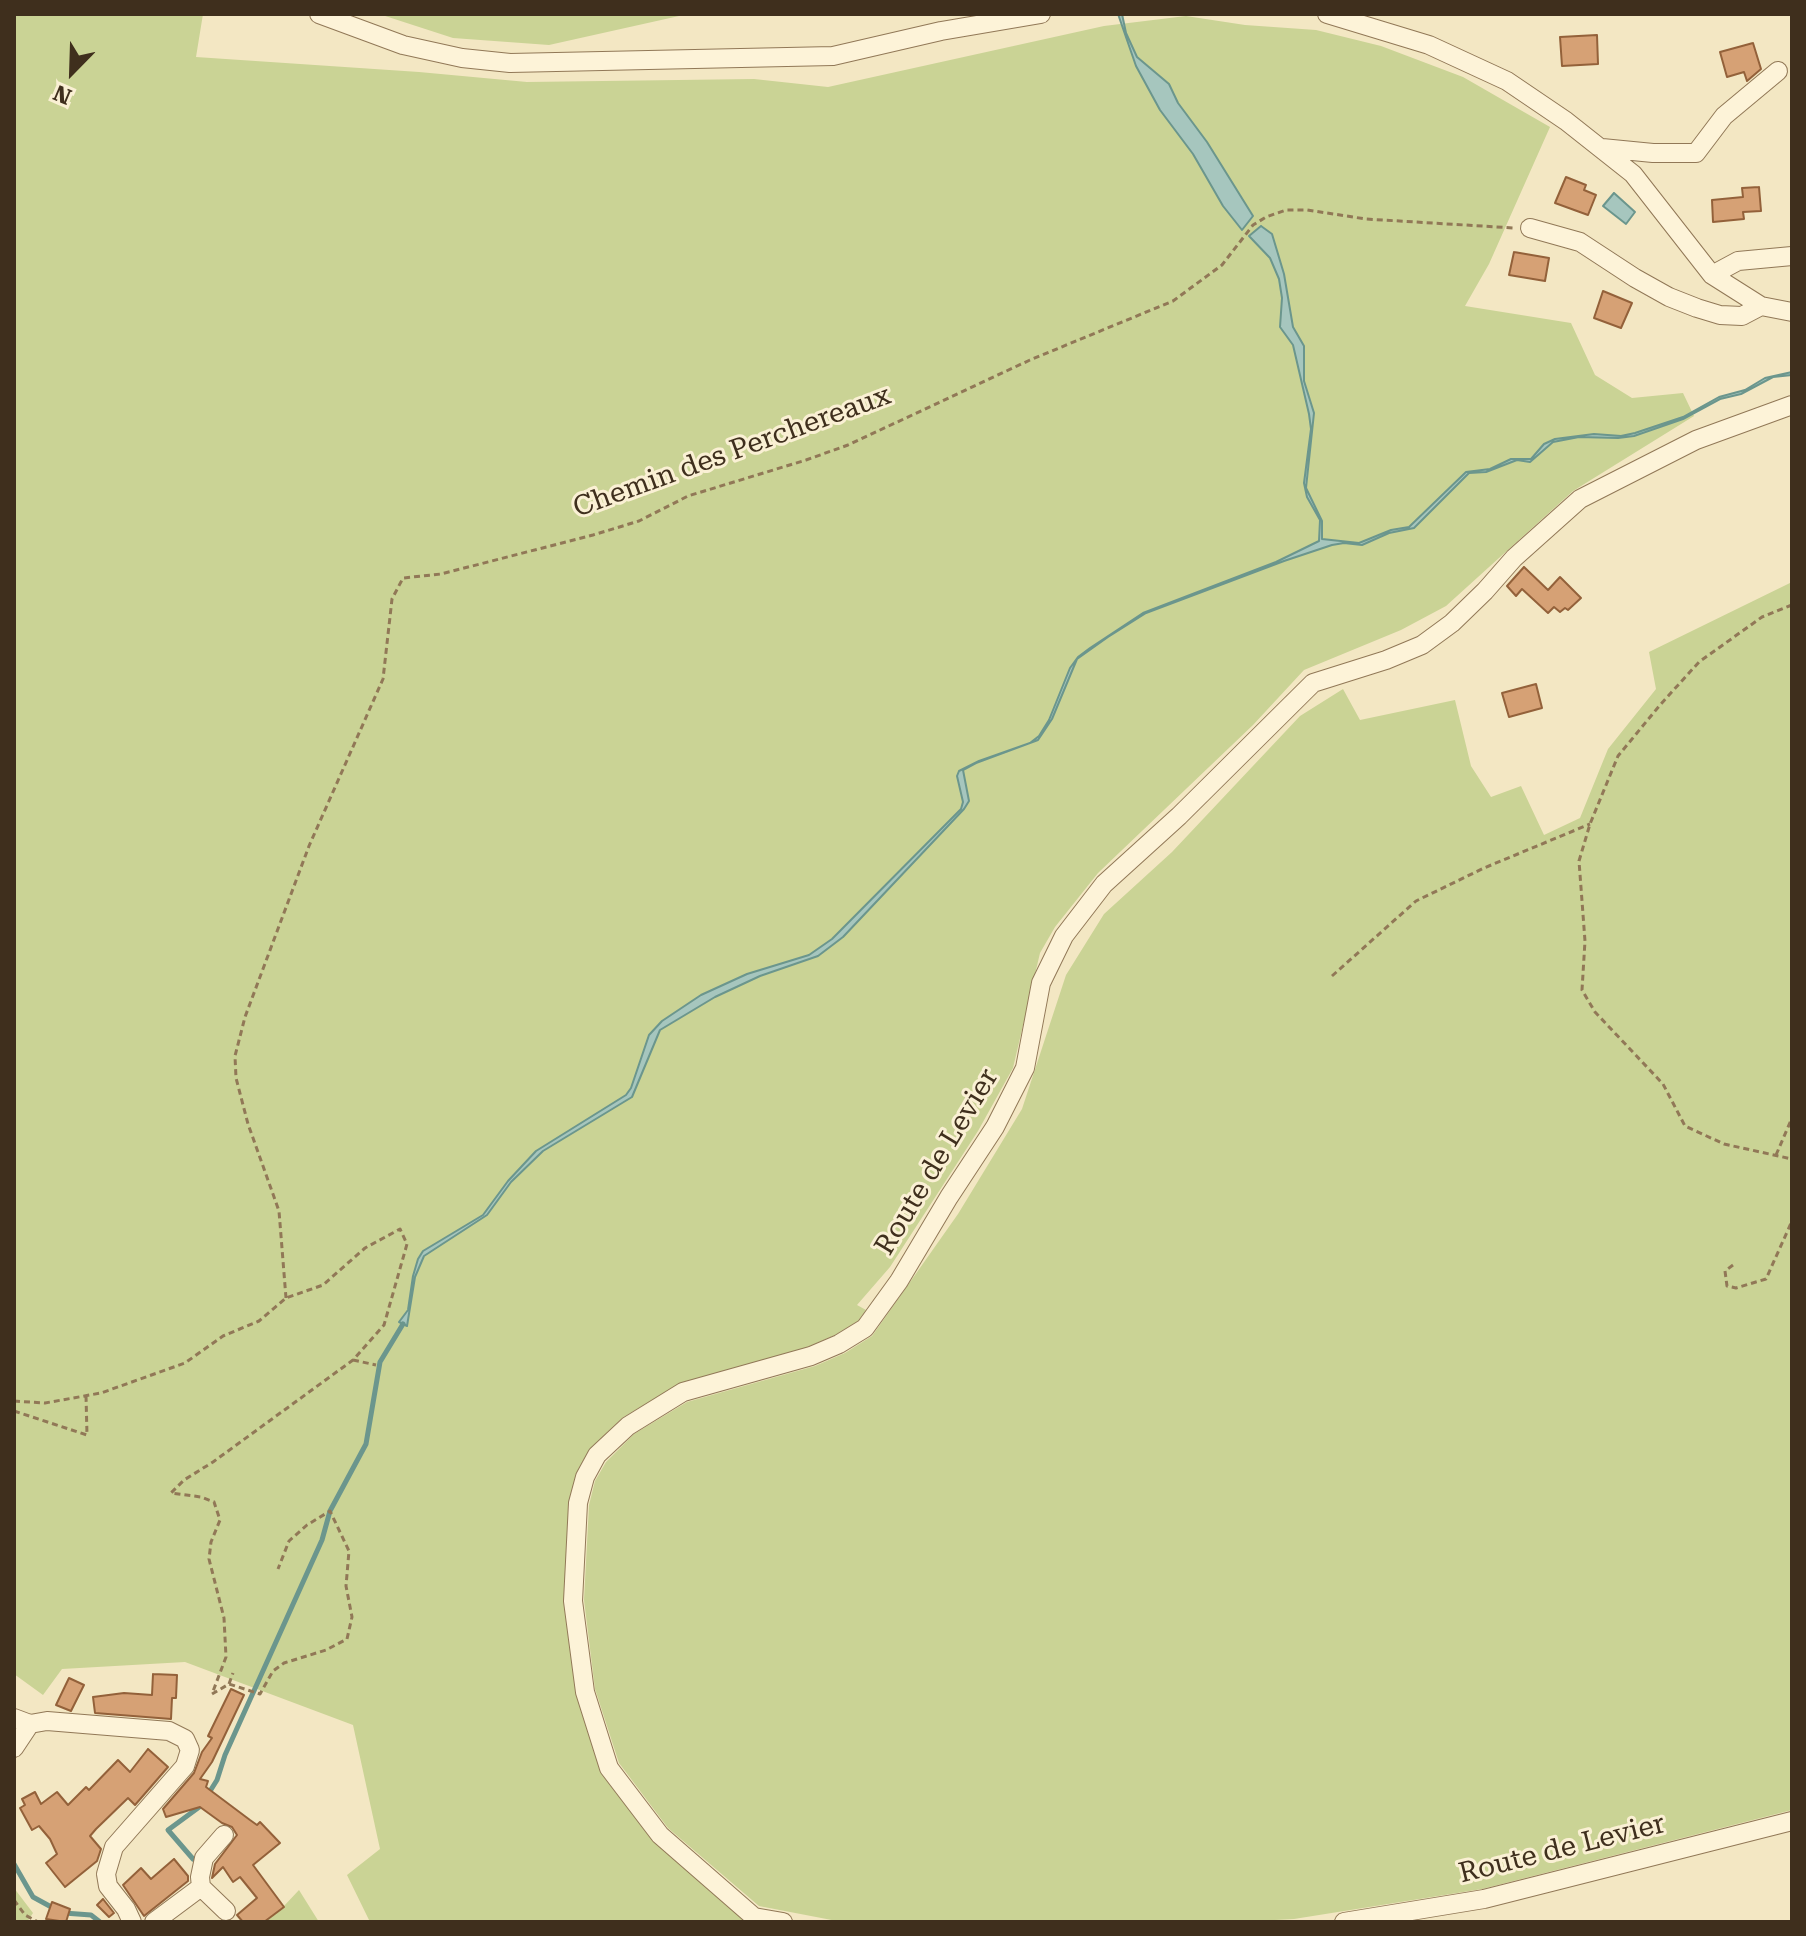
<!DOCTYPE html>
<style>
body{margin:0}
#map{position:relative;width:1806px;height:1936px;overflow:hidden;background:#f3e7c3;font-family:"Roboto Serif",serif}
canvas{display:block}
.frame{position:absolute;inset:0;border:16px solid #3f2f1d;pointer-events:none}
.north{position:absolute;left:32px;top:32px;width:80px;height:80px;-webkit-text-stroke:6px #faf0d4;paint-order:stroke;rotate:203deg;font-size:22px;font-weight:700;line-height:32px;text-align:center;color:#3f2f1d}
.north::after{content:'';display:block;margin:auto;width:28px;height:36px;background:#3f2f1d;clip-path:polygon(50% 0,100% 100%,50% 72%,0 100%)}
</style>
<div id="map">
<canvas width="1806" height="1936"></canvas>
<div class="frame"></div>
<div class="north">N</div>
</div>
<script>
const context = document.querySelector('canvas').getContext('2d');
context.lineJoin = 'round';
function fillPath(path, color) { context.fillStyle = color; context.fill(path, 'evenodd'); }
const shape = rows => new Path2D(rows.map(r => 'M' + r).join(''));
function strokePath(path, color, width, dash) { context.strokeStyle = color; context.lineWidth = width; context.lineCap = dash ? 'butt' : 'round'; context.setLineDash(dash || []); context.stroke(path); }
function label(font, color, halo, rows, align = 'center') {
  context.font = font + ' "Roboto Serif",serif'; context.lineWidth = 6; context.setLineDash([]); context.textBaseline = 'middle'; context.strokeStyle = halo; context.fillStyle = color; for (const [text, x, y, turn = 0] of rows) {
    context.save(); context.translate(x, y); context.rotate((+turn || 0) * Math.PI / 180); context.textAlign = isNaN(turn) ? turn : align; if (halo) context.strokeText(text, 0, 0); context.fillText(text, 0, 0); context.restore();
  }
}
const green = shape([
 [14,14,203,14,196,57,419,72,527,82,754,79,828,87,1104,26,1186,16,1245,25,1316,30,1381,46,1463,77,1550,127,1489,264,1465,306,1571,323,1595,375,1632,398,1683,393,1694,416,1573,491,1446,606,1401,630,1304,670,1253,725,1098,873,1055,927,1040,953,1013,1068,978,1131,890,1267,857,1305,866,1310,858,1321,835,1335,808,1347,679,1384,622,1418,589,1450,576,1474,569,1502,564,1601,576,1693,601,1773,653,1841,746,1922,370,1922,347,1875,380,1849,353,1725,185,1662,62,1669,43,1695,14,1674],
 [379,14,688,14,549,45,453,38],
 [1792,582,1792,1810,1482,1889,1294,1919,1237,1922,842,1922,759,1906,668,1828,619,1763,595,1689,584,1600,589,1505,595,1481,606,1462,634,1434,687,1402,815,1366,845,1353,872,1336,958,1214,1022,1109,1066,975,1104,914,1172,852,1300,716,1343,689,1360,720,1455,700,1471,766,1491,797,1521,786,1544,835,1580,818,1608,749,1656,689,1649,652],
 [14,1888,33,1913,27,1922,14,1922],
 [299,1890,319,1922,265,1922,283,1907]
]);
const water = shape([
 [1118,14,1122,14,1126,33,1137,57,1169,84,1178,103,1207,142,1253,216,1242,230,1223,206,1193,154,1160,110,1136,66,1118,14],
 [1614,193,1635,212,1626,224,1603,206,1614,193],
 [1261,226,1272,234,1284,274,1293,327,1304,346,1304,381,1314,413,1306,488,1322,521,1322,539,1359,543,1391,530,1409,527,1466,472,1490,469,1511,459,1531,459,1544,444,1555,439,1594,434,1621,436,1635,433,1683,417,1719,397,1745,390,1765,378,1792,372,1792,375,1773,377,1741,394,1720,399,1683,419,1634,436,1618,438,1579,437,1553,442,1530,462,1517,460,1486,472,1469,473,1414,528,1389,533,1362,545,1344,543,1332,545,1284,561,1146,613,1108,637,1077,659,1052,719,1038,740,976,763,963,770,969,801,964,809,843,937,818,956,760,976,715,997,660,1030,632,1097,543,1151,511,1182,487,1215,424,1256,415,1277,407,1326,399,1322,408,1310,413,1276,418,1259,423,1251,483,1215,508,1181,536,1151,626,1095,631,1088,649,1035,662,1021,701,995,747,974,809,955,832,939,961,809,963,802,957,776,959,771,979,761,1030,743,1039,736,1049,720,1070,668,1078,657,1090,648,1143,613,1276,562,1319,541,1320,520,1307,497,1304,483,1311,429,1309,414,1293,345,1280,327,1282,298,1279,279,1270,258,1249,236,1261,226]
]);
const stream = shape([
 [207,1796,217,1780,225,1755,322,1540,330,1511,366,1444,380,1362,403,1324],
 [193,1859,168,1830,202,1805],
 [14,1864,33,1897,55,1909],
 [64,1913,91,1915,100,1922]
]);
const building = shape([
 [1597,35,1598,64,1562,66,1560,37,1597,35],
 [1753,43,1761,69,1747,81,1744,72,1727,77,1720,52,1753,43],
 [1566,177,1586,185,1584,190,1596,195,1588,215,1555,203,1566,177],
 [1759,187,1761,211,1743,212,1744,219,1713,222,1712,200,1743,197,1742,188,1759,187],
 [1514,252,1549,258,1545,281,1509,275,1514,252],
 [1603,291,1632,303,1621,328,1594,318,1603,291],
 [1524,567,1548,590,1560,577,1581,598,1568,610,1565,608,1560,612,1554,607,1548,613,1522,589,1516,596,1507,586,1524,567],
 [1536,684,1542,708,1509,717,1502,693,1536,684],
 [153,1674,177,1675,176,1698,172,1698,171,1719,95,1713,93,1697,124,1693,152,1695,153,1674],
 [69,1678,84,1685,71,1711,56,1705,69,1678],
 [231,1689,244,1695,212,1762,200,1779,208,1781,206,1787,250,1820,257,1825,260,1822,280,1843,253,1865,284,1907,264,1922,243,1922,237,1915,257,1898,240,1877,233,1882,223,1867,212,1878,215,1864,237,1835,232,1827,222,1823,200,1807,166,1817,163,1809,194,1773,202,1752,212,1738,208,1736,231,1689],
 [148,1749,168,1767,135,1805,128,1798,96,1829,90,1836,101,1849,97,1861,65,1887,46,1863,57,1854,50,1839,39,1826,32,1830,20,1808,25,1805,22,1799,35,1792,41,1804,57,1792,68,1805,86,1787,89,1790,118,1760,130,1772,148,1749],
 [174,1859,188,1876,188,1881,144,1916,123,1885,141,1868,151,1879,174,1859],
 [103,1899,114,1913,109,1917,97,1905,103,1899],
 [52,1902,70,1909,66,1922,46,1919,52,1902]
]);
const path = shape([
 [1792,605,1762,617,1699,662,1660,705,1618,756,1590,824,1579,861,1585,941,1582,990,1595,1012,1663,1084,1685,1126,1724,1144,1792,1159],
 [1332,976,1416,901,1484,868,1590,824],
 [1776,1155,1792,1118],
 [1733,1265,1725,1271,1727,1286,1736,1288,1766,1279,1792,1221],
 [286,1298,279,1211,248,1124,236,1078,235,1056,245,1017,309,846,383,679,392,599,403,578,441,574,593,535,639,521,688,496,806,460,848,445,1030,360,1173,301,1222,265,1253,225,1266,217,1286,210,1307,210,1366,219,1514,228],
 [353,1360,376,1365],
 [14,1401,45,1403,101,1393,185,1363,223,1336,259,1321,286,1298,323,1285,365,1248,400,1229,407,1244,384,1325,353,1360,213,1462,184,1480,171,1493,201,1497,214,1502,220,1520,211,1542,209,1559,224,1618,226,1657,212,1694],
 [14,1411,87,1435,86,1395],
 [229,1684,233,1673],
 [212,1694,229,1684,260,1694,273,1671,284,1663,326,1650,347,1639,352,1617,346,1586,349,1551,330,1511,307,1525,289,1541,278,1569],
 [14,1900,25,1915,38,1922]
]);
const minor = shape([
 [319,14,403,45,462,58,510,63,833,56,941,31,1041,14],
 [1327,14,1429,45,1507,81,1566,121,1633,174,1712,275,1761,306,1792,312],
 [1602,148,1653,153,1696,153,1724,116,1778,71],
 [1530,228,1580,242,1635,278,1669,297,1697,308,1720,315,1742,316,1761,306],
 [1712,275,1738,261,1792,256],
 [14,1718,30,1724,47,1721,169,1731,185,1739,190,1750,185,1766,114,1847,106,1874,108,1886,126,1909,132,1922],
 [14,1748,30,1724],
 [201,1887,226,1911],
 [154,1922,201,1887,200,1877,204,1858,224,1835],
 [783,1922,754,1917,660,1835,609,1768,585,1692,573,1601,578,1503,585,1477,597,1455,628,1426,683,1392,811,1356,839,1344,865,1328,899,1281,949,1197,995,1127,1025,1068,1041,983,1064,936,1104,884,1179,816,1313,683,1386,660,1422,645,1452,623,1485,591,1514,558,1580,499,1696,440,1792,405],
 [1344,1922,1484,1899,1792,1821]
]);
const streetNames = [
 ["Chemin des Perchereaux",732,452,-20],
 ["Route de Levier",937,1162,-59],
 ["Route de Levier",1562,1849,-14]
];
fillPath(green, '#cad395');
fillPath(water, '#a6c6be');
strokePath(water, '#6b968d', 2);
strokePath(stream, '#6b968d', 5);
fillPath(building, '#d6a175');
strokePath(building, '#93613a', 2);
strokePath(minor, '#917857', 20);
strokePath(path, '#917857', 3, [6, 4]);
strokePath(minor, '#fdf3d8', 18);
label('28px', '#3f2f1d', '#faf0d4', streetNames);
</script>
